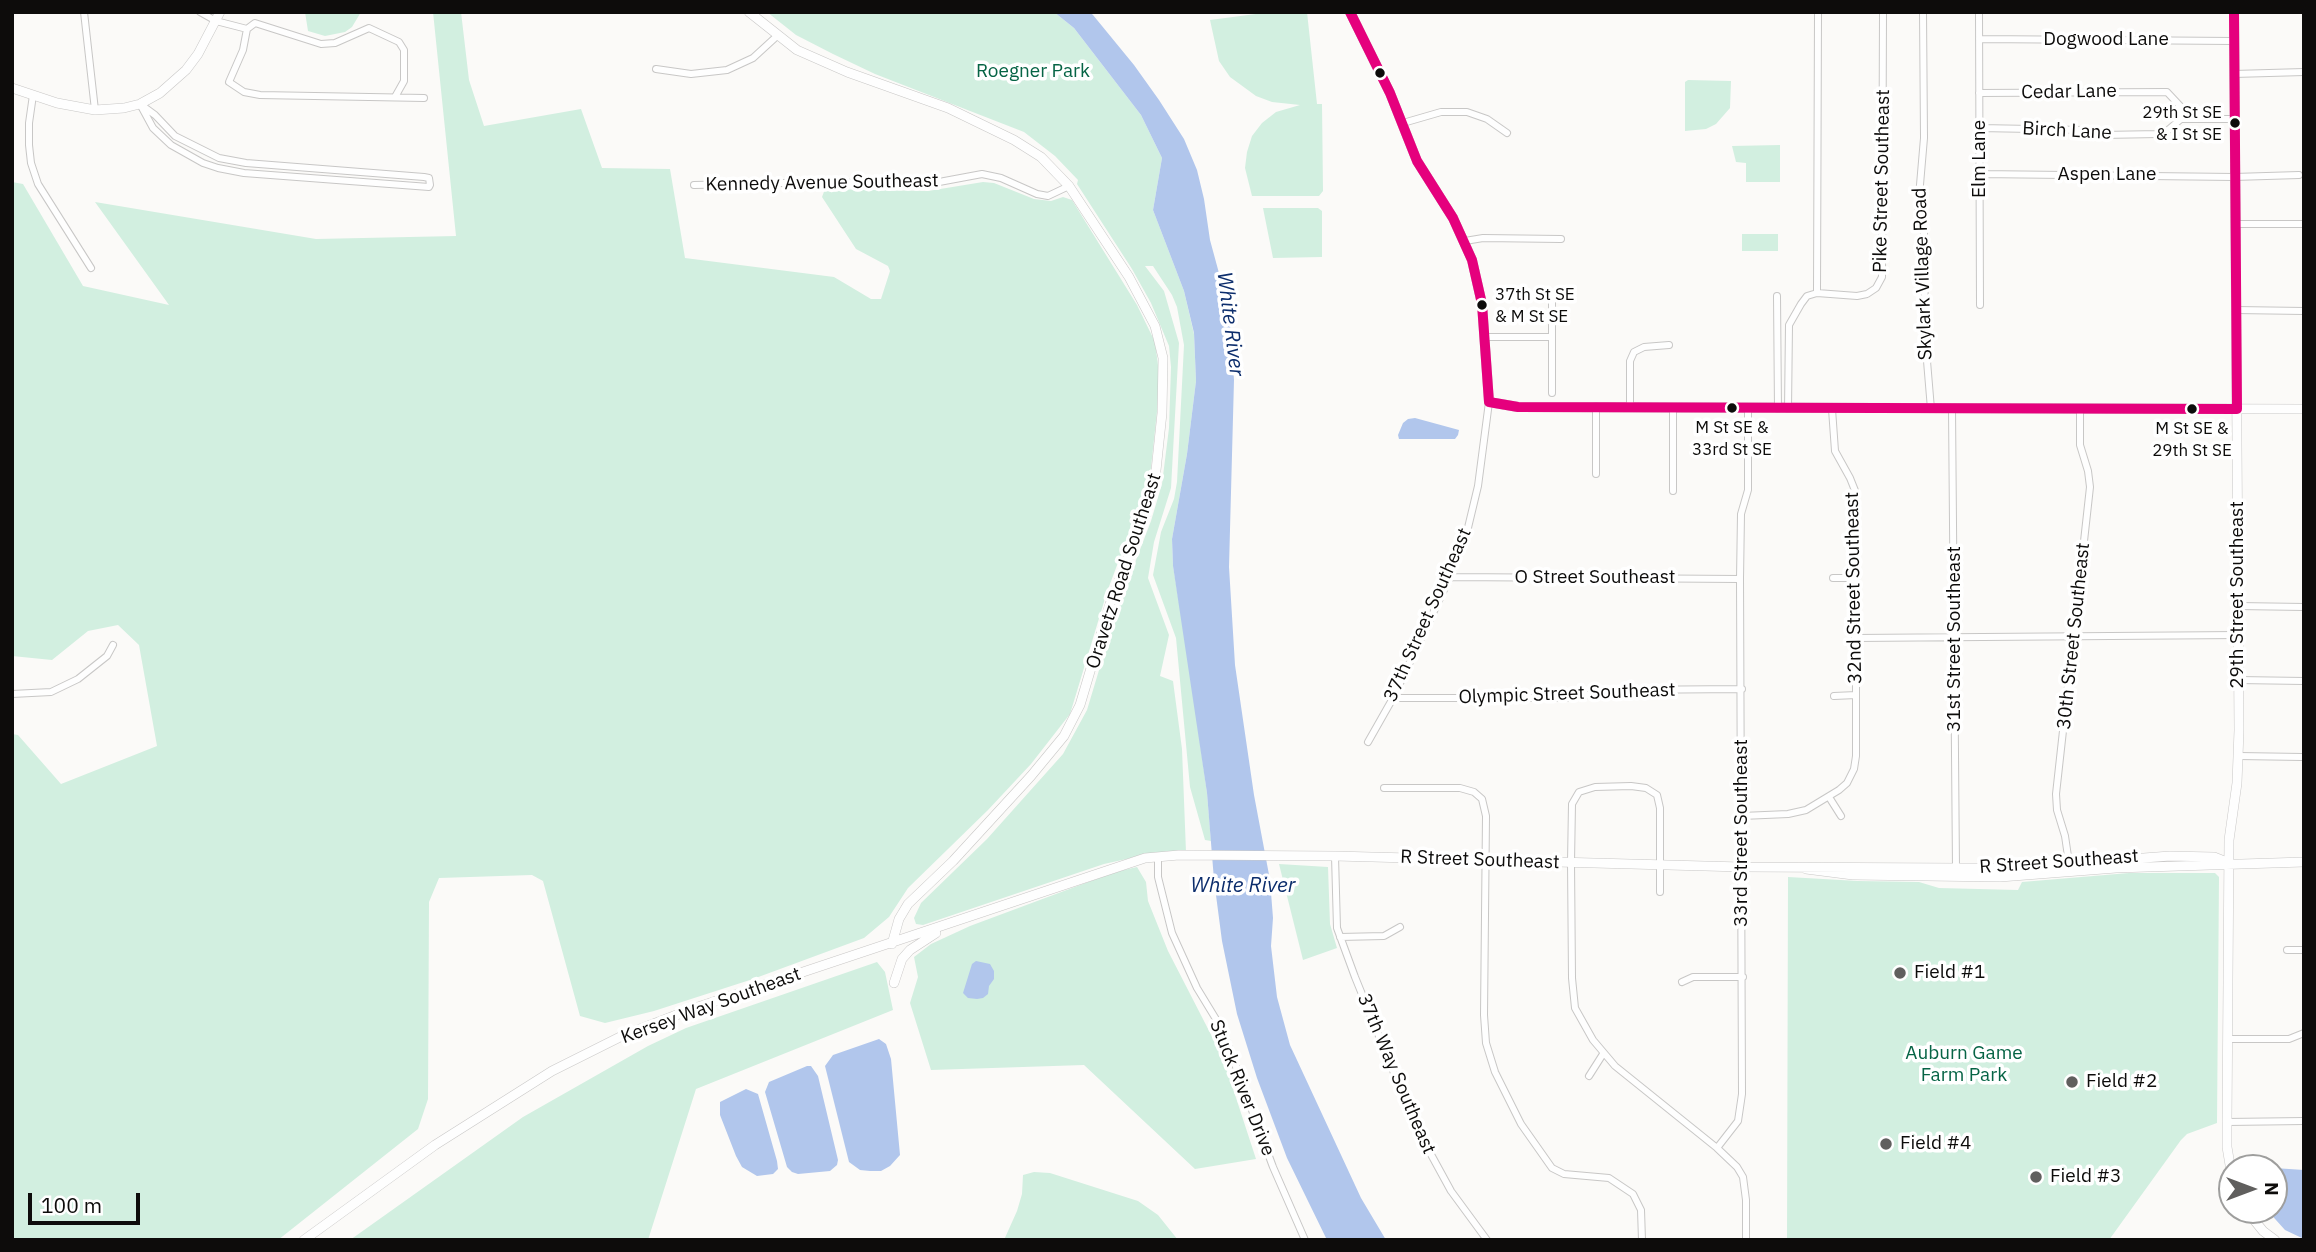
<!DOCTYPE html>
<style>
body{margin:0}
#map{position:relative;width:2316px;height:1252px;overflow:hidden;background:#fbfaf8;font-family:"IBM Plex Sans",sans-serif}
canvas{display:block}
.frame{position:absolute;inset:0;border:14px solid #0d0c0b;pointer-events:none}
.north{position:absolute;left:2218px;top:1154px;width:70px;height:70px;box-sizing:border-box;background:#fff;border:2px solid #9e9e9d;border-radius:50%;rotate:90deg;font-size:19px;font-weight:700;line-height:28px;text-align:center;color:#0d0c0b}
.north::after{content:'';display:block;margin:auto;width:24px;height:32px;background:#605f5e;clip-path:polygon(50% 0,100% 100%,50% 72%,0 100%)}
.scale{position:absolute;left:28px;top:1193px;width:112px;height:32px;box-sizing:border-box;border:4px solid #0d0c0b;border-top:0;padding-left:9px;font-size:21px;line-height:24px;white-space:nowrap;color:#0d0c0b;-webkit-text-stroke:5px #fff;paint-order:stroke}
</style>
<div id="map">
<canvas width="2316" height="1252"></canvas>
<div class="frame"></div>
<div class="north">N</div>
<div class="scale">100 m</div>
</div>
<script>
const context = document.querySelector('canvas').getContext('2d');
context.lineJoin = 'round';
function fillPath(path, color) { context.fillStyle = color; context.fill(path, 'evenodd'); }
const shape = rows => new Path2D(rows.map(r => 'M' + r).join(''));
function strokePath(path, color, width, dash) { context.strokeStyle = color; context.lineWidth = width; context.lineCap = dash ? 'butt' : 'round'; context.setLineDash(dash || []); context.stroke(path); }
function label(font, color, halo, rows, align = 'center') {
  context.font = font + ' "IBM Plex Sans",sans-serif'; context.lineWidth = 7; context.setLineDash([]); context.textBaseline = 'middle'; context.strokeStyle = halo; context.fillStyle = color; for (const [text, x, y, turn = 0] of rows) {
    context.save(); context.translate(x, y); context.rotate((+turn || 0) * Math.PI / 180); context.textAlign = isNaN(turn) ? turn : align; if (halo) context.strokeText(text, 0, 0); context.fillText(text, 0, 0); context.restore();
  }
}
const green = shape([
 [305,12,361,12,352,27,345,32,325,36,308,31],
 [433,12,461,12,469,80,484,126,581,109,602,168,670,169,685,258,834,277,871,299,881,299,890,271,888,266,856,249,822,197,825,189,928,191,983,182,994,183,1034,199,1051,201,1063,197,1072,200,1137,305,1155,342,1158,365,1158,402,1150,477,1107,592,1077,691,1070,714,1031,764,988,810,908,888,889,917,864,938,753,979,654,1011,605,1023,580,1016,543,881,532,875,439,878,429,902,428,1099,418,1129,278,1240,12,1240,12,734,18,735,61,784,157,746,139,645,118,625,88,631,52,660,12,656,12,182,23,184,83,286,169,305,95,202,316,239,456,236],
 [767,12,1054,12,1074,28,1141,115,1162,158,1153,210,1184,291,1194,334,1196,381,1187,454,1172,539,1173,566,1188,657,1207,793,1211,841,1205,840,1190,787,1176,638,1153,575,1161,532,1174,499,1177,482,1184,345,1177,307,1172,295,1153,266,1145,266,1164,291,1179,343,1171,488,1154,542,1148,578,1169,635,1160,676,1173,681,1182,749,1186,852,1149,854,1104,864,923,925,916,924,914,918,921,903,987,839,1063,754,1087,710,1118,607,1151,521,1162,484,1169,428,1171,367,1169,346,1151,303,1132,269,1077,184,1078,180,1055,156,1024,132,875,74,833,54,796,35],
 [1271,12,1307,12,1317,104,1322,104,1323,191,1319,196,1252,196,1245,168,1247,152,1252,136,1262,123,1276,112,1300,105,1272,102,1256,96,1230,77,1219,61,1210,20],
 [1688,80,1731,81,1730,108,1716,124,1706,129,1685,131,1685,82],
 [1780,145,1780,182,1746,182,1746,163,1736,162,1732,146],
 [1263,208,1318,208,1322,211,1322,257,1273,258],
 [1742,234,1778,234,1778,251,1742,251],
 [1279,864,1328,867,1330,924,1337,948,1303,960],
 [1137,867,1146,882,1148,901,1168,951,1223,1058,1256,1159,1195,1169,1084,1065,931,1070,910,1003,918,977,914,957,931,944,970,926,1115,872],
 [2129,873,2215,873,2219,877,2217,1123,2187,1134,2181,1140,2109,1240,1787,1240,1788,877,1858,881,1919,882,1939,888,2018,890,2022,882],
 [877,962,885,972,893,1010,696,1089,648,1240,350,1240,523,1117,648,1046,686,1028],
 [1034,1172,1050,1173,1138,1201,1158,1215,1178,1240,1004,1240,1017,1211,1022,1194,1023,1175]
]);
const water = shape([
 [1054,12,1090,12,1093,15,1134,65,1159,100,1184,139,1197,170,1204,199,1210,240,1229,310,1234,380,1229,567,1235,665,1254,795,1270,880,1273,918,1271,946,1277,997,1290,1045,1361,1198,1386,1240,1327,1240,1287,1158,1257,1078,1237,1014,1222,941,1214,880,1207,793,1173,566,1172,539,1187,454,1196,381,1194,333,1184,291,1153,210,1162,158,1141,115,1074,28],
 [1415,418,1459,430,1458,435,1455,439,1399,439,1398,435,1403,423,1408,419],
 [976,961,990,964,994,971,994,979,989,986,988,994,983,998,977,999,968,998,963,993,972,964],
 [879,1039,886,1044,891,1059,900,1155,890,1166,881,1171,870,1171,860,1170,849,1162,825,1066,833,1055],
 [807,1066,811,1066,818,1076,838,1160,837,1165,830,1171,798,1174,792,1172,787,1167,765,1092,769,1082],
 [746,1089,758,1094,777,1161,778,1169,773,1174,757,1176,742,1167,736,1156,720,1115,720,1102],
 [2274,1168,2304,1170,2304,1239,2285,1230,2267,1210,2274,1210]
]);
const street = shape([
 [84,12,95,110],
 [200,12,216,21,247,29,255,23,321,44,335,43,369,28,399,42,404,50,404,81,395,97],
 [1923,12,1924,138,1918,208,1924,233,1925,337,1931,409],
 [1979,12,1980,305],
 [247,29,243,50,229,82,244,92,260,95,424,98],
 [1979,39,2233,41],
 [656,69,691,74,727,70,753,58,777,36],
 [2234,74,2304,72],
 [1979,93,2167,92,2182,108,2181,119],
 [33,95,29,123,29,145,31,163,38,184,91,268],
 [140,104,155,115,175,136,219,158,246,163,424,177,429,178,430,185,429,187,244,173,218,168,203,163,171,145,153,128,140,104],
 [1403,123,1441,112,1467,112,1487,119,1507,133],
 [1980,128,2083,130,2102,135,2159,134,2168,130,2181,119,2234,119],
 [1980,174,2234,177,2299,175],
 [694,185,827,182,923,185,982,174,1001,178,1037,194,1048,196,1069,186],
 [2235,224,2304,224],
 [1465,241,1483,238,1561,239],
 [1817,293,1818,12],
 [1552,295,1552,393],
 [1777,296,1778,409],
 [2236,310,2304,311],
 [1485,337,1552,337],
 [1630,407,1630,361,1634,352,1644,347,1669,345],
 [1673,408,1673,491],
 [1788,409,1789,325,1801,304,1807,296,1817,293,1857,296,1867,294,1876,288,1882,277,1883,12],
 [1952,409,1956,868],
 [1596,474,1596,406],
 [1450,577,1740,579],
 [1833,578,1855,578],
 [2238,606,2304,607],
 [1855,638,2238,635],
 [2238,680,2304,681],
 [12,694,51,692,78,679,107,656,113,645],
 [1834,696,1856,695],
 [1393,698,1570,698,1617,690,1742,689],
 [1368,742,1393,698,1450,577,1466,536,1478,486,1489,402],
 [2239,756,2302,757],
 [1384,788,1460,788,1474,792,1482,799,1486,816,1484,1015,1486,1043,1495,1072,1521,1124,1552,1168,1564,1174,1609,1178,1633,1194,1641,1210,1642,1240],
 [1829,797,1841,816],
 [1742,816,1788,814,1806,810,1839,790,1847,783,1854,769,1856,756,1856,493,1850,478,1835,451,1832,409],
 [1335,856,1337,928,1355,977,1416,1127,1451,1191,1487,1240],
 [1158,857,1158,877,1172,933,1197,988,1222,1029,1273,1167,1305,1240],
 [2069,863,2065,836,2057,810,2056,794,2090,487,2088,471,2080,445,2080,410],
 [1660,892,1660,808,1657,795,1646,788,1631,786,1595,787,1579,792,1572,804,1571,862,1572,978,1575,1008,1593,1040,1615,1066,1717,1148],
 [1340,937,1384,936,1400,927],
 [2287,950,2304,950],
 [1682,982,1693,977,1743,977],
 [2227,1039,2289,1039,2304,1033],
 [1589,1076,1603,1054],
 [2227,1122,2304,1121],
 [1746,1240,1746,1200,1743,1177,1737,1167,1717,1148,1738,1121,1742,1094,1740,579,1741,514,1748,490,1748,409]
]);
const secondary = shape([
 [749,12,797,50,847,72,948,108,1014,140,1041,157,1069,186,1129,277,1155,326,1163,358,1162,413,1155,480,1145,517,1111,601,1080,705,1064,736,1031,776,953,861,908,904,899,919,892,944],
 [1350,12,1390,93,1417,161,1453,218,1472,260,1482,304,1489,402,1518,407,2304,409],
 [12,88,57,103,95,110,124,108,140,104,160,93,186,70,198,54,220,12],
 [1806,869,1853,875,2000,877,2116,868,2304,862],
 [894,983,902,959,910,950,936,933],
 [2232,1177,2227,1147,2227,1122,2229,840,2237,783,2239,730,2234,12],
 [2246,1210,2263,1231,2275,1240],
 [304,1240,435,1145,552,1071,622,1036,692,1009,1145,858,1179,855,1335,856,1742,867,1963,868,2012,868,2170,856,2214,857,2229,863]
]);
const bus1 = shape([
 [1350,12,1390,93,1417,161,1453,218,1472,260,1482,304,1489,402],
 [2234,12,2237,409],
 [1489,402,1518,407,2237,409]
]);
const markers = [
 [1380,73,6,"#0d0c0b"],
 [2235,123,6,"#0d0c0b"],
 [1482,305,6,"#0d0c0b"],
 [1732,408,6,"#0d0c0b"],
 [2192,409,6,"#0d0c0b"],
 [1900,973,7,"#605f5e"],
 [2072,1082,7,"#605f5e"],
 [1886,1144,7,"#605f5e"],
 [2036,1177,7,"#605f5e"]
];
const busNames = [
 ["29th St SE",2222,113,"right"],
 ["& I St SE",2222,135,"right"],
 ["37th St SE",1495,295,"left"],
 ["& M St SE",1495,317,"left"],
 ["M St SE &",1732,428],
 ["33rd St SE",1732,450],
 ["M St SE &",2192,429],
 ["29th St SE",2192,451]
];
const streetNames = [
 ["Dogwood Lane",2106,40],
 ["Cedar Lane",2069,92,-1],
 ["Birch Lane",2067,131,3],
 ["Elm Lane",1980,159,-90],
 ["Aspen Lane",2107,175],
 ["Pike Street Southeast",1882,181,-89],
 ["Kennedy Avenue Southeast",822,183,-1],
 ["Skylark Village Road",1923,274,-92],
 ["Oravetz Road Southeast",1124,571,-72],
 ["O Street Southeast",1595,578],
 ["32nd Street Southeast",1854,588,-91],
 ["29th Street Southeast",2238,595,-90],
 ["37th Street Southeast",1428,615,-66],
 ["30th Street Southeast",2074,636,-84],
 ["31st Street Southeast",1955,639,-90],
 ["Olympic Street Southeast",1567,694,-2],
 ["33rd Street Southeast",1742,833,-90],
 ["R Street Southeast",1480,860,2],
 ["R Street Southeast",2059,862,-4],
 ["Kersey Way Southeast",711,1006,-20],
 ["37th Way Southeast",1396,1074,67],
 ["Stuck River Drive",1242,1088,68]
];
const parkNames = [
 ["Roegner Park",1033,72],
 ["Auburn Game",1964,1054],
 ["Farm Park",1964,1076]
];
const poiNames = [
 ["Field #1",1914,973],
 ["Field #2",2086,1082],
 ["Field #4",1900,1144],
 ["Field #3",2050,1177]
];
const waterNames = [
 ["White River",1230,324,83],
 ["White River",1243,886]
];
fillPath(green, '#d2efe0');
fillPath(water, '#b1c6ec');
strokePath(street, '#c8c7c6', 8);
strokePath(secondary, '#c8c7c6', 10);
strokePath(street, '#fefefe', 6);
strokePath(secondary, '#fefefe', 9);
strokePath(bus1, '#e5007d', 10);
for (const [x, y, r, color] of markers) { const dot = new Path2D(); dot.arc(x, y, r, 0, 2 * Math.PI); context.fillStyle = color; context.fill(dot); strokePath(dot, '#fff', 2.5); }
label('17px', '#0d0c0b', '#fff', busNames);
label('19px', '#0d0c0b', '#fff', streetNames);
label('19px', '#066445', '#fff', parkNames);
label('19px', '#0d0c0b', '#fff', poiNames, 'left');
label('italic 21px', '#0c2d6c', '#fff', waterNames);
</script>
